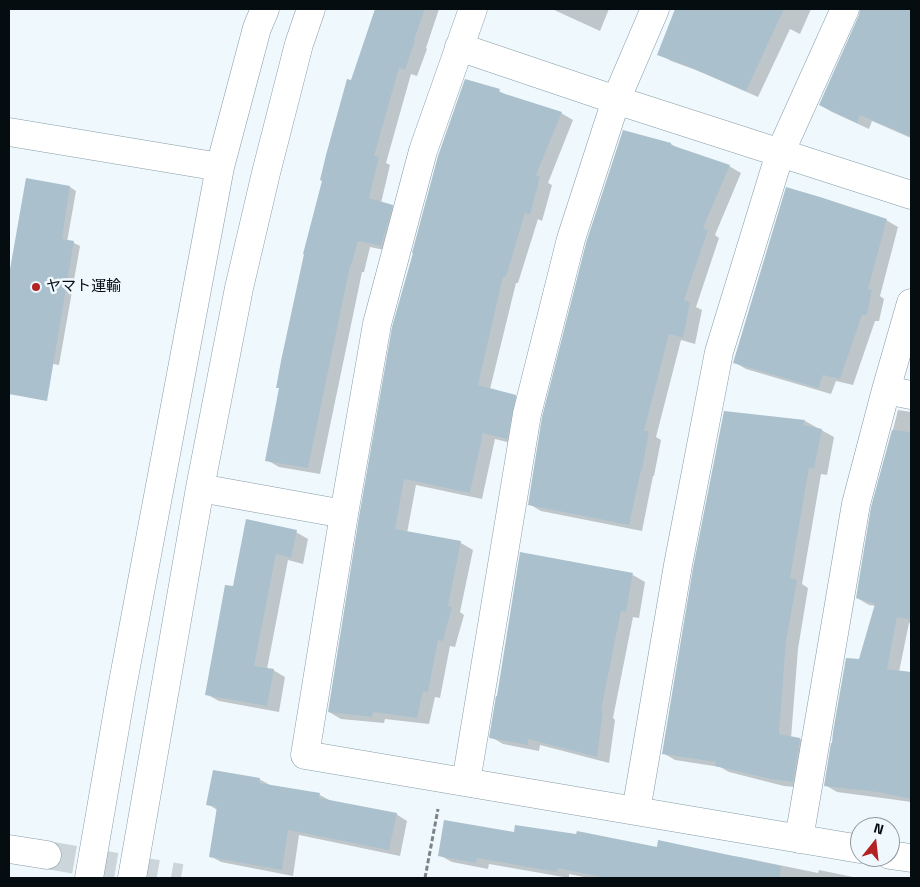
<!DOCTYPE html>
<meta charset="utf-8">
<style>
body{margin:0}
#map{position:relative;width:920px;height:887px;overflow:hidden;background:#eff8fd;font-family:"Titillium Web",sans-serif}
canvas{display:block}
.frame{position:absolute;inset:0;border:10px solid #060d11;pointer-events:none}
.north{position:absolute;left:850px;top:817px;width:50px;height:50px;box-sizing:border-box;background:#eff8fd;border:1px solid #929a9f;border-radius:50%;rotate:16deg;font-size:14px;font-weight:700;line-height:20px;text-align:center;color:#060d11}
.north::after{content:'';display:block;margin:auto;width:18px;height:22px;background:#b32323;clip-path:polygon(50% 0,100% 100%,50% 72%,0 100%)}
</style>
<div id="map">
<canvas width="920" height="887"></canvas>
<div class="frame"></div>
<div class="north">N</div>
</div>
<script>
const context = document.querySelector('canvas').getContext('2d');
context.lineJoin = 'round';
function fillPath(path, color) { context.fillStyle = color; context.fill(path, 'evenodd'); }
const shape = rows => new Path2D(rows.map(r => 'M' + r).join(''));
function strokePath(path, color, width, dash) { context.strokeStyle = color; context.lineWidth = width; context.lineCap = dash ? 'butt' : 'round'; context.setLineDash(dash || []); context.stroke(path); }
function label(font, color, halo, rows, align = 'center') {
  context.font = font + ' "Titillium Web","Noto Sans JP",sans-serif'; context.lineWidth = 5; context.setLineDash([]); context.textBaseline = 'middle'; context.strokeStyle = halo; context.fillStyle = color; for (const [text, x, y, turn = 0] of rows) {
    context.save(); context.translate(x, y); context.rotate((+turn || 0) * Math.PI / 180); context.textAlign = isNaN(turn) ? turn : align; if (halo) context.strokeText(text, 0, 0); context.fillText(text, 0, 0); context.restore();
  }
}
const shadow = shape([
 [376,9,439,9,426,48,427,49,417,76,411,74,386,163,390,165,381,203,392,206,404,213,394,252,370,247,364,272,362,272,320,474,279,467,267,460,351,82],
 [552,9,609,9,600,31],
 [676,9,811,9,800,34,790,29,758,97,696,70,671,61,659,54],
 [862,9,911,9,911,138,872,121,869,129,832,112,820,105,860,16],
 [499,91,511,98,561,113,573,120,548,183,552,185,542,221,538,219,518,283,516,283,490,389,515,396,527,403,519,445,495,439,482,499,416,485,407,533,461,543,473,550,460,612,464,615,455,647,450,646,440,698,435,697,429,724,385,719,384,723,341,719,329,712,361,517],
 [671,144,679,149,729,166,741,173,715,235,719,238,696,307,702,310,695,344,681,340,656,437,661,440,654,476,653,476,642,531,541,511,529,504],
 [27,180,70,187,76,191,67,242,74,243,80,246,59,365,9,356,9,282],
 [886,220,898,227,880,296,884,299,879,321,875,321,853,385,836,381,831,394,746,369,734,362],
 [898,410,911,412,911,624,909,623,899,672,911,673,911,802,890,799,837,792,825,785,876,606,869,605,857,598,873,508],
 [725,412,805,421,834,437,827,475,821,474,802,584,808,588,798,649,791,738,800,739,812,746,805,788,784,786,729,772,720,767,675,760,663,753],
 [296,532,308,539,303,564,288,560,267,669,273,670,285,677,279,712,219,701,206,694,234,587],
 [633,575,645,582,639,618,633,617,613,718,615,720,609,763,540,745,539,751,503,744,491,737],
 [259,779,270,785,270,787,320,795,331,801,396,814,407,821,400,856,299,835,293,876,221,862,210,856,217,810,208,804],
 [515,833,740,857,818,873,819,870,858,878,589,878,569,874,569,878,489,864,488,869,452,862,439,855]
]);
const building = shape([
 [375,9,425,9,414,40,415,41,405,70,399,68,374,156,379,157,369,198,393,205,381,246,358,241,351,266,350,266,308,468,265,461,279,388,276,388,281,361,304,254,303,254,322,181,320,180,326,155,347,79,351,80],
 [675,9,784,9,746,91,682,64,657,55],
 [860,9,911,9,911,137,860,115,857,123,819,105,859,15],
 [465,79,500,89,499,92,562,112,536,175,540,177,530,215,525,213,506,277,503,277,478,385,516,395,507,439,483,433,470,493,404,479,395,529,461,541,448,606,452,607,443,641,438,640,428,692,423,691,417,718,373,712,372,717,328,712,359,517,392,327,413,253,412,253,438,156],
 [623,130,671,143,671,145,730,165,703,228,708,230,684,300,690,302,683,338,669,334,644,431,649,431,642,470,641,470,629,525,528,505,542,417,586,243],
 [26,178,70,186,62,239,74,241,47,401,9,394,9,275],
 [786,187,820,197,887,219,868,289,872,290,867,315,862,315,840,379,823,375,818,388,733,363],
 [724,411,805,420,803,425,822,429,814,469,809,468,790,578,797,580,786,641,779,734,800,738,793,782,771,779,715,766,716,762,662,754,693,568],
 [892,430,911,432,911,620,897,617,887,669,911,672,911,799,877,792,824,786,831,743,832,743,833,732,846,658,859,659,875,604,856,598,871,507],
 [246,519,297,530,291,558,276,554,254,666,274,669,267,706,205,695,225,585,233,586],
 [520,552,633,573,626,612,621,611,601,711,603,711,597,757,528,739,528,745,489,738,496,696,497,696],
 [213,770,260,778,259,783,320,793,319,798,397,813,389,850,288,830,282,870,209,857,217,807,206,805],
 [444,820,514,832,515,825,576,834,577,831,657,847,658,840,781,866,780,878,606,878,557,868,557,872,477,858,476,863,438,856]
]);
const minorTunnel = shape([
 [47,855,181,878]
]);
const path = shape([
 [425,878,438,809]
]);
const minor = shape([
 [473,9,423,151,377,324,344,514,305,755,860,849],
 [459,47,616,100,911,195],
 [9,132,220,167],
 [886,390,911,395],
 [200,488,344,514],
 [466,782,527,414,571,239,616,100,655,9],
 [636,811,678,565,719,352,780,153,845,9],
 [799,839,856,504,886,390,911,303],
 [9,849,47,855],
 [890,855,911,858],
 [89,878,121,693,220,167,257,28,265,9],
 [132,878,200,488,239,288,266,173,299,44,311,9]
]);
const markers = [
 [36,287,5,"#b32323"]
];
const poiNames = [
 ["ヤマト運輸",46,287]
];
fillPath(shadow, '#0003');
fillPath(building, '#aac0cc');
strokePath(minorTunnel, '#ccd5da', 28, [28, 14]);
strokePath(minor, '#869ca7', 29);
strokePath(path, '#7c8489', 3, [5, 2.5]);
strokePath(minor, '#fff', 28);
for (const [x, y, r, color] of markers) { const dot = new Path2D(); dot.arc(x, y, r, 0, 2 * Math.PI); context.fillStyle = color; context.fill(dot); strokePath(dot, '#eff8fd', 2); }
label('15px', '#060d11', '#eff8fd', poiNames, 'left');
</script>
